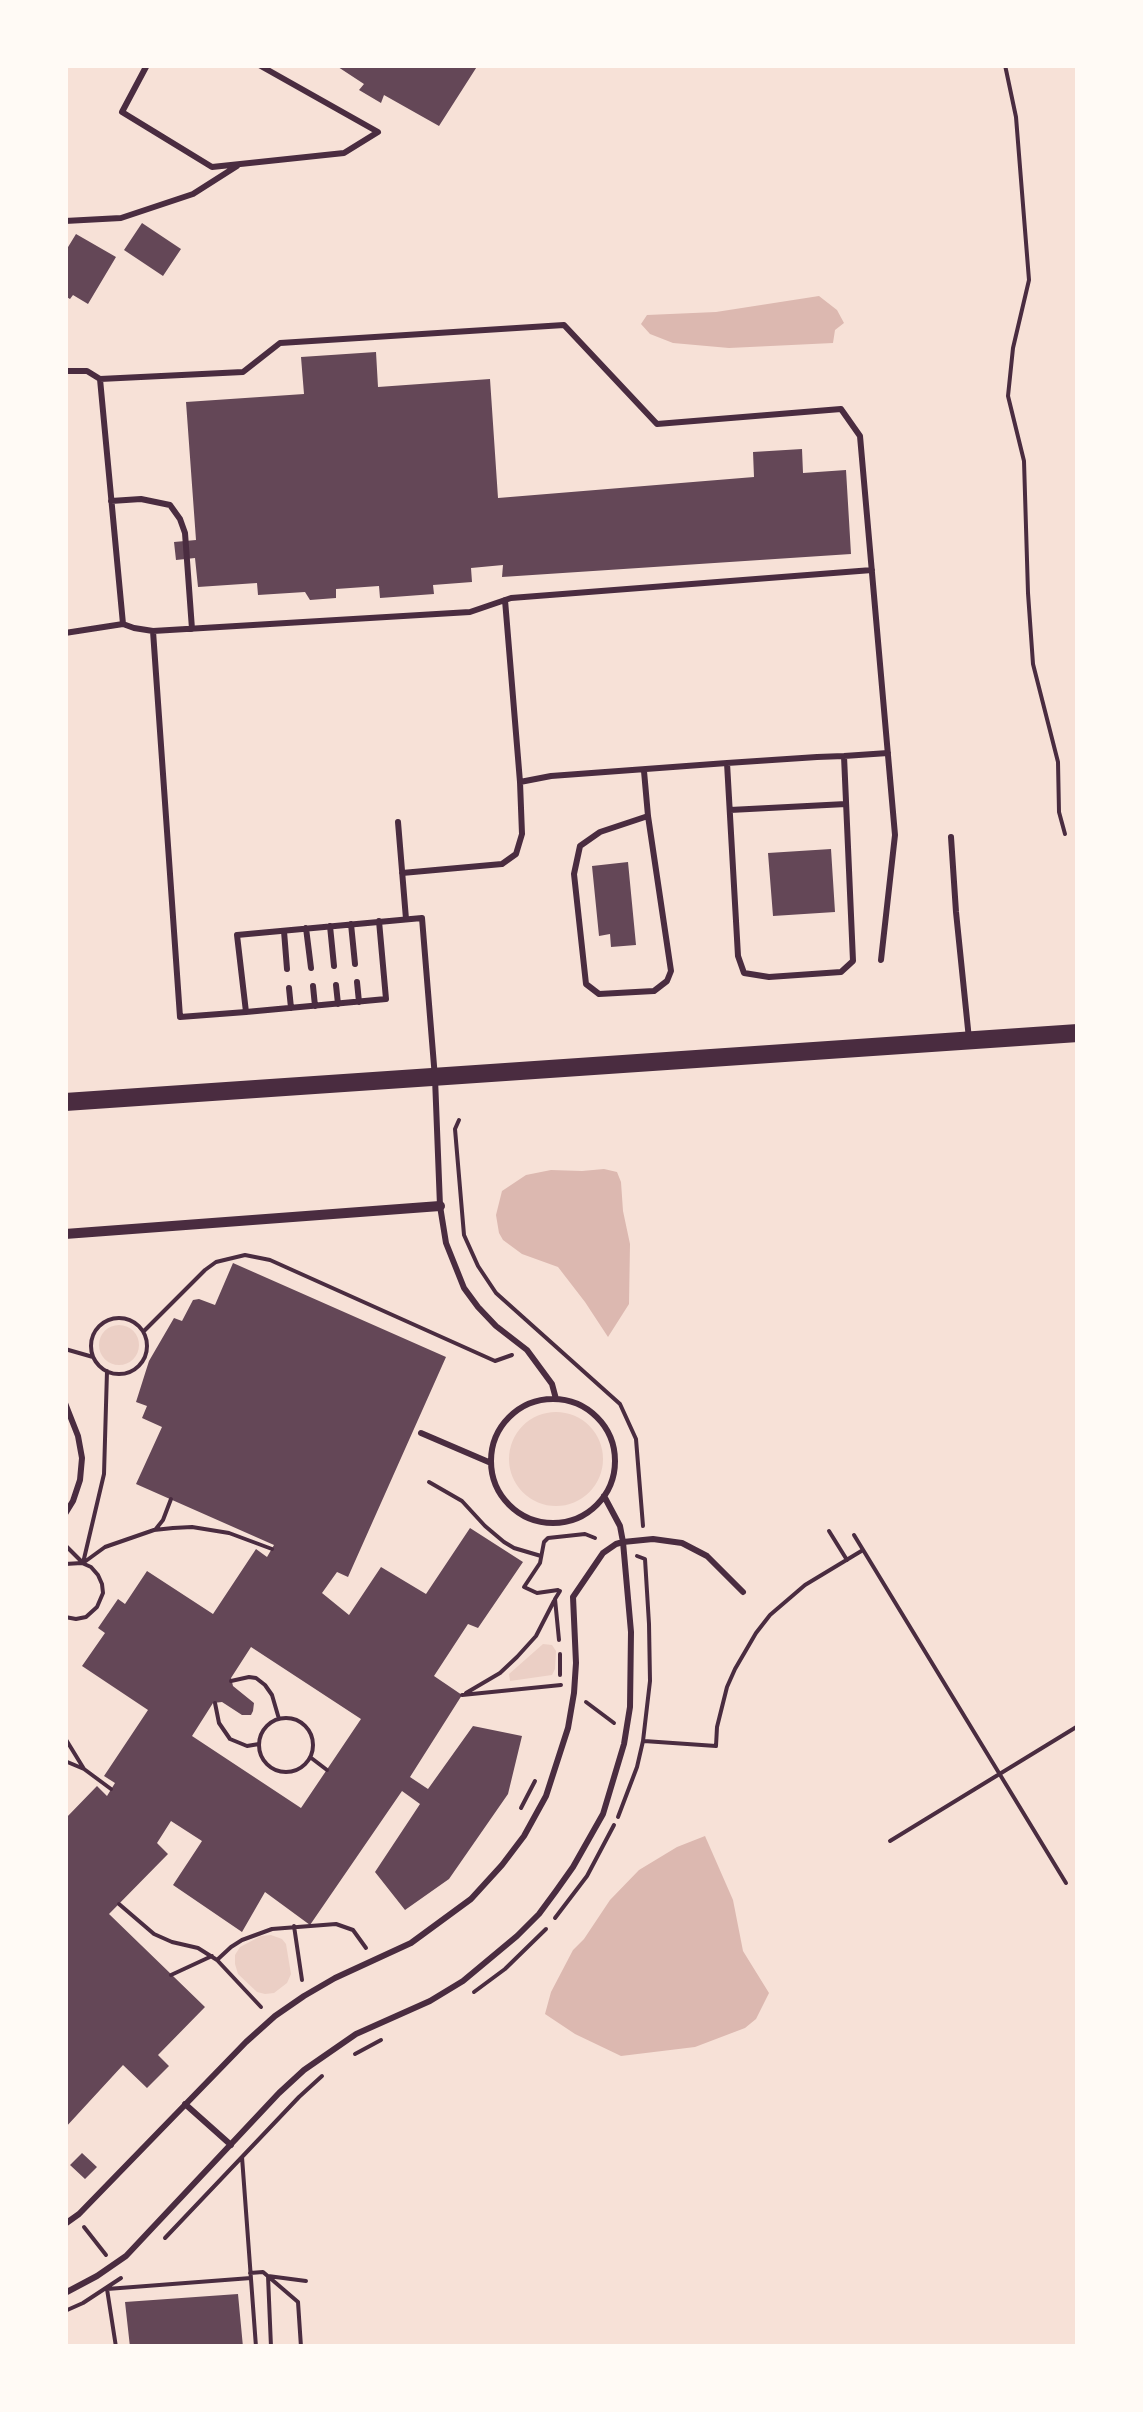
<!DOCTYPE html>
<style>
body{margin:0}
#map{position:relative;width:1143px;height:2412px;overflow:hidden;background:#f7e1d7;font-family:Arial,sans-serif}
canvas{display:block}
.frame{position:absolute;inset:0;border:68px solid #fffaf5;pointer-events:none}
</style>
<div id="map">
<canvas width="1143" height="2412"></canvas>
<div class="frame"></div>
</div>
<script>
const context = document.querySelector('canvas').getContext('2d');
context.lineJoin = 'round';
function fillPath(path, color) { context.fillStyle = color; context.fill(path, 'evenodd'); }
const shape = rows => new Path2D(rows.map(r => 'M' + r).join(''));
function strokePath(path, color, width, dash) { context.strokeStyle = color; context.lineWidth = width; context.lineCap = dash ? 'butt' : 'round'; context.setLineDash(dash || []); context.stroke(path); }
const green = shape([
 '99 1345a20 20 0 1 1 40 0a20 20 0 1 1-40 0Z',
 '509 1459a47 47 0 1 1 94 0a47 47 0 1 1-94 0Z',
 [543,1644,552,1645,556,1651,555,1669,552,1675,510,1681,509,1674],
 [271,1935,282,1939,286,1944,291,1974,287,1983,274,1993,265,1994,257,1992,238,1974,235,1964,235,1955,240,1947,261,1936]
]);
const water = shape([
 [819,296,837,310,844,323,835,330,833,343,729,348,673,343,650,334,641,324,647,315,716,312],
 [604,1169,617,1172,621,1182,623,1211,630,1244,629,1304,608,1337,585,1302,558,1267,522,1254,503,1240,499,1233,496,1215,502,1191,526,1175,551,1170,582,1171],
 [705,1836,733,1900,743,1951,769,1993,756,2019,745,2028,695,2047,621,2056,575,2034,545,2014,551,1992,573,1950,584,1939,610,1900,639,1870,677,1847]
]);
const building = shape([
 [335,65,478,65,439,126,384,95,381,103,359,90,364,84],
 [142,223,181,249,163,276,124,250],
 [76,234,116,257,88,304,73,295,70,299,65,296,65,252],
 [376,352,378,387,490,379,498,498,754,477,753,452,802,449,803,473,846,470,851,554,502,577,503,565,471,568,472,582,433,585,434,594,380,598,379,586,336,589,336,598,310,600,305,592,258,595,257,583,198,587,195,558,176,560,174,542,196,540,186,402,304,394,301,357],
 [831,849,835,912,773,916,768,853],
 [628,862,636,945,611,947,610,934,599,936,592,866],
 [233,1263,446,1357,348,1577,337,1572,322,1593,349,1615,381,1567,426,1594,470,1528,523,1562,478,1628,468,1624,434,1676,462,1695,410,1777,428,1789,473,1726,522,1736,508,1794,449,1879,405,1910,375,1872,420,1804,402,1791,310,1925,265,1892,242,1932,173,1885,202,1841,171,1821,157,1843,168,1854,109,1914,205,2007,158,2055,169,2066,147,2088,123,2065,65,2128,65,1819,97,1786,107,1796,115,1783,104,1776,148,1710,82,1666,105,1633,98,1628,118,1599,125,1604,147,1571,213,1614,256,1549,267,1557,274,1545,136,1484,162,1427,142,1418,147,1406,136,1402,149,1361,174,1318,182,1321,193,1300,199,1299,215,1305],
 [251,1647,361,1719,301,1808,192,1736,213,1703,222,1702,242,1715,251,1715,253,1711,254,1703,233,1686,231,1678],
 [82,2153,97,2167,85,2179,70,2165],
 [238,2294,243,2347,130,2347,125,2302]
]);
const path = shape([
 [1005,65,1016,117,1029,280,1013,348,1008,396,1024,461,1028,593,1033,664,1058,762,1059,812,1065,834],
 [459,1120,455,1129,464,1235,478,1266,496,1293,620,1404,636,1439,643,1526],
 '91 1346a28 28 0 1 1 56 0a28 28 0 1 1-56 0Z',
 [144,1331,205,1270,216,1262,245,1255,270,1260,495,1361,512,1355],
 [65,1349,93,1357],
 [107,1371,104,1474,83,1563,105,1547,154,1530,173,1528,192,1527,229,1533,272,1549],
 [429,1482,462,1501,485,1526,504,1542,514,1548,541,1556],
 [155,1530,163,1520,171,1499],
 [829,1531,847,1560],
 [854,1535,1066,1883],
 [65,1545,83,1563],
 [65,1564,82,1563,91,1567,98,1575,102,1584,103,1593,97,1607,86,1617,76,1619,65,1617],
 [558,1590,537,1593,524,1587,540,1563,544,1542,548,1538,585,1534,595,1538],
 [559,1640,555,1599,560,1591],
 [560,1675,560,1654],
 [231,1681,249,1677,256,1678,265,1685,272,1695,279,1719],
 [466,1693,500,1673,517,1657,536,1636,554,1601],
 [462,1695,561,1685],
 [586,1702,614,1723],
 [215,1703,219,1723,230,1739,247,1746,259,1744],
 '259 1745a27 27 0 1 1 54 0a27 27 0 1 1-54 0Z',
 [65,1738,84,1769,65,1761],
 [644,1741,716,1746,717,1727,727,1687,735,1669,756,1633,770,1615,805,1585,863,1550],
 [310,1757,327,1770],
 [84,1769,111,1789],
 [521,1808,535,1781],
 [618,1817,637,1767,643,1741,650,1681,649,1624,645,1559,637,1556],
 [890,1841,1078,1726],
 [119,1904,154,1934,172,1942,198,1948,217,1960],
 [555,1918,587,1876,614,1825],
 [294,1926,302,1980],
 [171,1975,212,1956],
 [474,1992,505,1969,546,1929],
 [261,2007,217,1960,231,1947,242,1940,272,1929,336,1924,353,1930,366,1948],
 [355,2054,381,2040],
 [242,2157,256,2347],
 [84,2227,106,2255],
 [165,2238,299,2097,322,2076],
 [250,2273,263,2272,298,2302,301,2347],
 [65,2311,83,2303,121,2278],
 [116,2347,107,2289,251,2278],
 [271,2347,268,2276,306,2281]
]);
const service = shape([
 [147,65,122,112,212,167,344,153,378,132,259,65],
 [65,221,121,218,193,194,237,166],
 [65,371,87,371,100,379,123,624],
 [100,379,243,372,280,343,564,325,657,424,841,409,860,436,895,835,881,960],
 [111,501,141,499,170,505,180,519,185,533,192,629],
 [505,600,520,782],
 [153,631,180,1017,246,1012,237,935,422,918,435,1078,440,1206,446,1243,464,1288,478,1307,496,1326,527,1350,552,1384,556,1399],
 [65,633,123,624,134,628,153,631,470,612,511,598,872,570],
 [844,756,853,961,841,972,769,977,744,973,738,956,727,763,817,757,844,756,888,753],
 [644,771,648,816,671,971,667,981,654,991,599,994,586,984,574,874,580,846,600,832,648,816],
 [730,810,846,804],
 [398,822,406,919],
 [951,837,956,912,969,1039],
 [402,873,502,864,516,854,522,834,520,782,551,776,727,763],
 [351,924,355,964],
 [330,926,334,966],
 [306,928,311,968],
 [284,931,287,969],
 [357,982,359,1002],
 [336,985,338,1004],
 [313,986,315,1006],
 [289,988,291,1008],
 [246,1012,386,999,379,921],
 '491 1461a62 62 0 1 1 124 0a62 62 0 1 1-124 0Z',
 [65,1403,78,1436,82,1458,80,1480,73,1501,65,1514],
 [421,1433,491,1463],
 [604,1496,620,1526,623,1542,653,1539,682,1543,707,1556,743,1592],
 [185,2104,231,2145],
 [65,2224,79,2214,246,2042,275,2016,304,1996,335,1978,411,1943,471,1899,502,1865,524,1836,546,1796,568,1728,574,1693,576,1663,573,1597,603,1553,616,1544,623,1542,631,1632,630,1707,624,1744,603,1814,573,1867,556,1891,539,1914,517,1936,463,1981,430,2001,356,2034,304,2070,279,2093,126,2256,97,2276,65,2293]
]);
const minor = shape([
 [65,1234,440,1206]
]);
const secondary = shape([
 [65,1102,1078,1033]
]);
fillPath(green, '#ebcfc5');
fillPath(water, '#dcb8b0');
fillPath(building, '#644757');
strokePath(path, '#4a2c40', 4);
strokePath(service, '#4a2c40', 6);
strokePath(minor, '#4a2c40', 10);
strokePath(secondary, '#4a2c40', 18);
</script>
